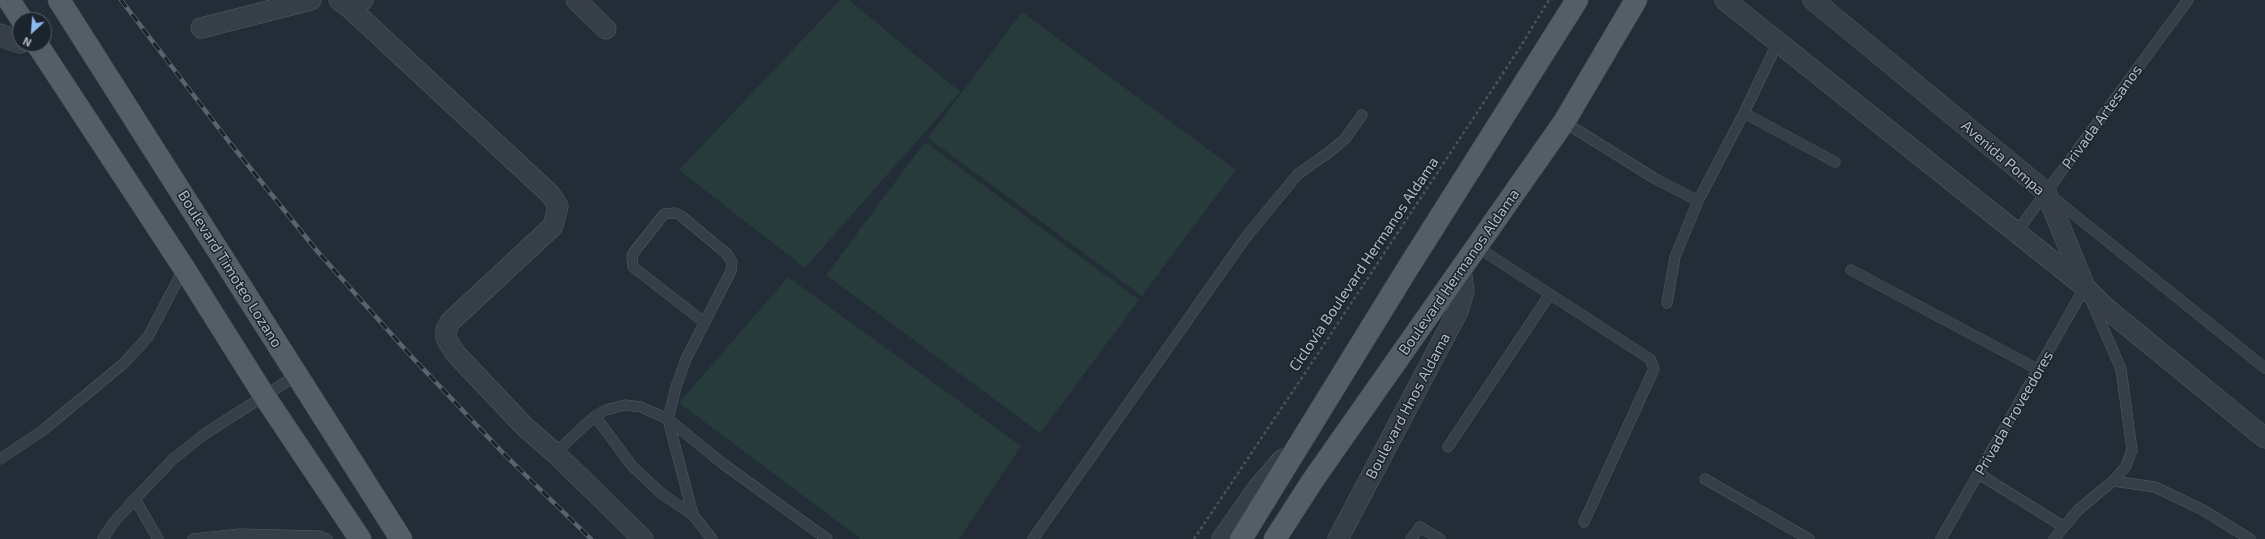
<!DOCTYPE html>
<meta charset="utf-8">
<style>
body{margin:0}
#map{position:relative;width:2265px;height:539px;overflow:hidden;background:#222d37;font-family:"Exo 2",sans-serif}
canvas{display:block}
.north{position:absolute;left:12px;top:12px;width:40px;height:40px;box-sizing:border-box;background:#1b232c;border:1px solid #575f69;border-radius:50%;rotate:206deg;font-size:11px;font-weight:700;line-height:16px;text-align:center;color:#b0b9c4}
.north::after{content:'';display:block;margin:auto;width:14px;height:18px;background:#89baf0;clip-path:polygon(50% 0,100% 100%,50% 72%,0 100%)}
</style>
<div id="map">
<canvas width="2265" height="539"></canvas>
<div class="north">N</div>
</div>
<script>
const context = document.querySelector('canvas').getContext('2d');
context.lineJoin = 'round';
function fillPath(path, color) { context.fillStyle = color; context.fill(path, 'evenodd'); }
const shape = rows => new Path2D(rows.map(r => 'M' + r).join(''));
function strokePath(path, color, width, dash) { context.strokeStyle = color; context.lineWidth = width; context.lineCap = dash ? 'butt' : 'round'; context.setLineDash(dash || []); context.stroke(path); }
function label(font, color, halo, rows, align = 'center') {
  context.font = font + ' "Exo 2",sans-serif'; context.lineWidth = 3; context.setLineDash([]); context.textBaseline = 'middle'; context.strokeStyle = halo; context.fillStyle = color; for (const [text, x, y, turn = 0] of rows) {
    context.save(); context.translate(x, y); context.rotate((+turn || 0) * Math.PI / 180); context.textAlign = isNaN(turn) ? turn : align; if (halo) context.strokeText(text, 0, 0); context.fillText(text, 0, 0); context.restore();
  }
}
const green = shape([
 [840,0,849,0,960,92,805,268,679,170],
 [1022,12,1236,170,1142,296,928,138],
 [925,142,1139,300,1040,433,826,275],
 [788,277,1021,446,959,539,861,539,679,403]
]);
const path = shape([
 [1194,539,1323,346,1519,49,1549,0]
]);
const service = shape([
 [1744,113,1778,42],
 [1564,122,1654,178,1698,201],
 [2051,196,2265,368],
 [2016,233,2188,0],
 [1477,247,1650,359,1654,369,1584,522],
 [1851,270,2039,370],
 [1667,303,1675,257,1698,201,1744,113,1835,162],
 [704,322,633,267,632,256,634,252,664,214,675,213,680,215,727,254,732,262,731,271,686,359,676,387,668,419,693,515,712,539],
 [595,416,632,466,662,494,693,515],
 [1448,447,1550,294],
 [555,453,595,416,606,410,625,405,641,407,668,419,722,463,827,539],
 [0,459,42,431,123,364,148,337,184,268],
 [1979,474,2064,527],
 [1705,479,1809,539],
 [2113,481,2155,487,2203,510,2250,539],
 [103,539,113,523,135,499],
 [158,539,135,499,173,459,206,433,297,375],
 [193,539,240,534,320,536,327,539],
 [1033,539,1246,237,1298,174,1328,153,1345,139,1362,115],
 [1411,539,1420,527,1440,539],
 [1941,539,2085,287],
 [2054,539,2078,510,2113,481,2126,466,2132,450,2121,369,2090,298]
]);
const minor = shape([
 [339,0,351,9,363,0],
 [576,0,606,29],
 [1725,0,2085,287],
 [1813,0,2046,192,2085,287,2107,309,2265,438],
 [351,9,550,194,558,206,553,226,450,322,446,330,446,338,455,353,525,427,555,453,643,539],
 [201,28,311,0],
 [1222,539,1257,489,1283,459],
 [1338,539,1458,311,1464,291,1461,270]
]);
const tertiary = shape([
 [0,35,20,42]
]);
const primary = shape([
 [9,0,22,20],
 [59,0,401,539],
 [37,44,184,268,265,397,360,539],
 [1241,539,1406,271,1577,0],
 [1275,539,1313,480,1564,122,1636,0]
]);
const rail = shape([
 [121,0,230,143,317,251,411,356,506,456,591,539]
]);
const streetNames = [
 ["Privada Artesanos",2102,117,-54],
 ["Avenida Pompa",2003,158,41],
 ["Ciclovía Boulevard Hermanos Aldama",1364,264,-56],
 ["Boulevard Timoteo Lozano",230,269,58],
 ["Boulevard Hermanos Aldama",1459,272,-55],
 ["Boulevard Hnos Aldama",1408,406,-62],
 ["Privada Proveedores",2014,413,-60]
];
fillPath(green, '#273b3a');
strokePath(service, '#535c65', 11);
strokePath(minor, '#535c65', 21);
strokePath(tertiary, '#535c65', 23);
strokePath(primary, '#424a54', 23);
strokePath(path, '#445657', 2.5, [3, 3]);
strokePath(service, '#363e47', 10);
strokePath(minor, '#363e47', 20);
strokePath(tertiary, '#363e47', 22);
strokePath(primary, '#535e67', 22);
strokePath(rail, '#58636e', 4.5);
strokePath(rail, '#1b232c', 3, [9]);
label('15px', '#b0b9c4', '#1b232c', streetNames);
</script>
